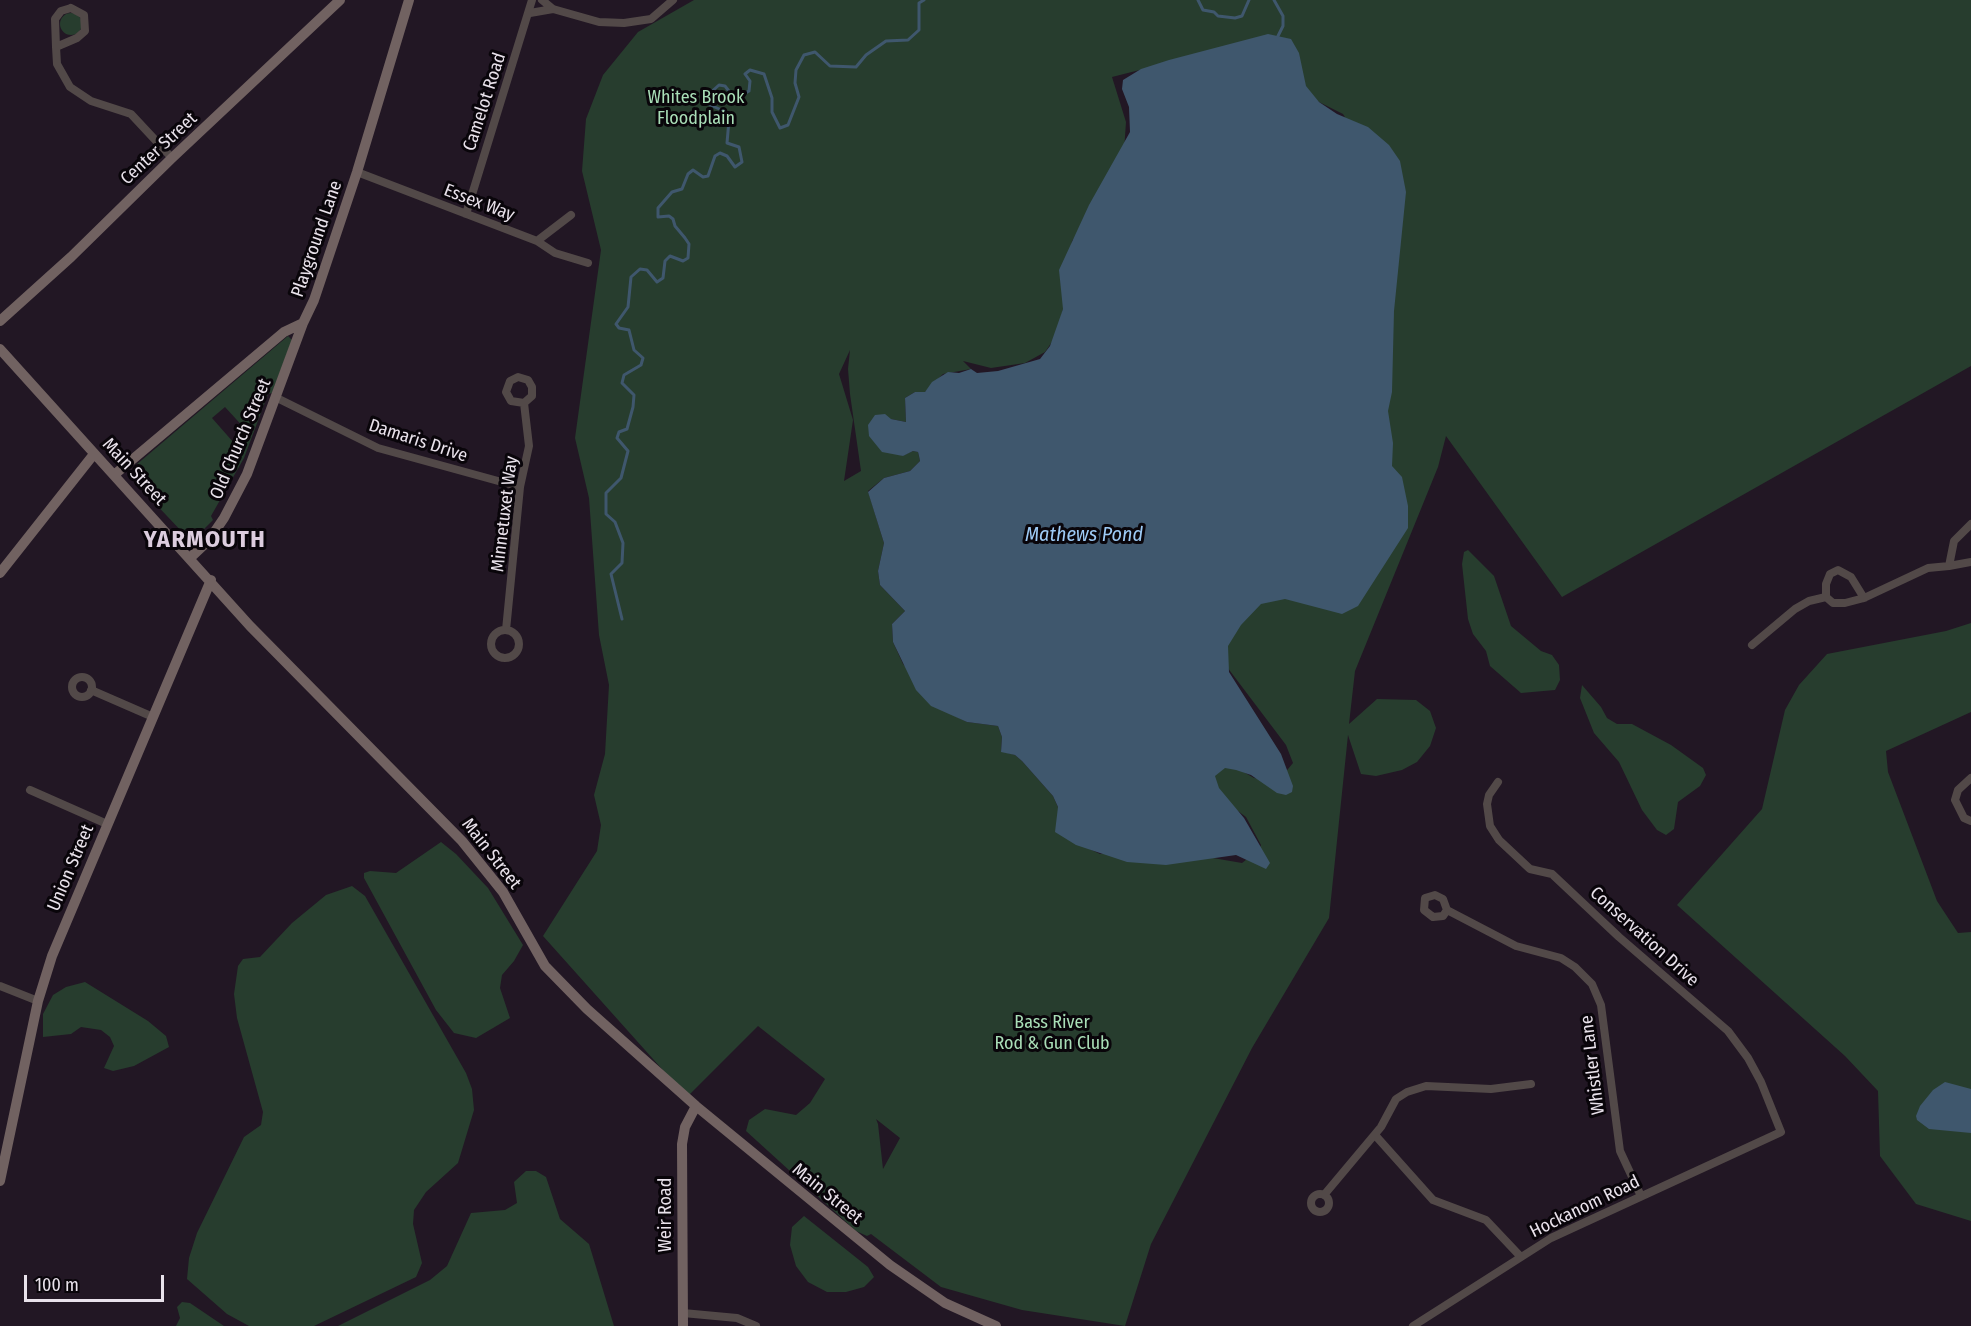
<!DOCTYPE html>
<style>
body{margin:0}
#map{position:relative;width:1971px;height:1326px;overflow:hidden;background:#221724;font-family:"Fira Sans Condensed",sans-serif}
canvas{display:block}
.scale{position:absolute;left:24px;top:1275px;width:140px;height:27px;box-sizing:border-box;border:3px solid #e9e2eb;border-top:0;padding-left:8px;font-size:18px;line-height:21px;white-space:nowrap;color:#e9e2eb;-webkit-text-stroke:4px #09050a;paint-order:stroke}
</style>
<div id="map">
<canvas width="1971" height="1326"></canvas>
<div class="scale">100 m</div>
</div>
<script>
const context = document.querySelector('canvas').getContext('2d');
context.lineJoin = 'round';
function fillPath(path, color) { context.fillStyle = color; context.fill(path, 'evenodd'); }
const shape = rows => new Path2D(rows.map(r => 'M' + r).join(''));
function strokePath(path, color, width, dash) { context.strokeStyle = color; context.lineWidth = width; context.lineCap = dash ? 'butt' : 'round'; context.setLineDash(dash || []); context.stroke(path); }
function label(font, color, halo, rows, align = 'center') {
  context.font = font + ' "Fira Sans Condensed",sans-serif'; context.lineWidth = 6; context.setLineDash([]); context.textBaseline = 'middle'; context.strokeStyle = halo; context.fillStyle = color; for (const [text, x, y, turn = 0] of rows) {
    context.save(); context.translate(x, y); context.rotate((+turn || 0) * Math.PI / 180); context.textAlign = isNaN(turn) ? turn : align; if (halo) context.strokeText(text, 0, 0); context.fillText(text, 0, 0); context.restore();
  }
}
const green = shape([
 [694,0,1971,0,1971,366,1562,597,1446,436,1438,467,1355,671,1349,724,1377,699,1416,700,1430,711,1436,728,1430,746,1417,762,1402,770,1376,776,1361,774,1348,735,1329,918,1252,1048,1151,1244,1125,1326,1022,1310,941,1287,871,1234,867,1236,856,1231,746,1131,749,1120,765,1109,796,1115,810,1103,825,1079,758,1026,687,1097,543,936,597,851,601,825,594,795,605,754,609,685,599,635,589,498,575,438,601,250,582,171,586,119,603,75,638,32],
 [1270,37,1303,94,1343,114,1368,155,1390,446,1228,620,1224,663,1286,745,1293,763,1278,781,1254,778,1228,763,1187,786,1230,805,1246,817,1261,845,1259,850,1242,863,1184,853,1134,849,1100,854,1073,841,1053,796,1022,761,1015,755,1001,751,1002,737,998,726,967,722,953,715,903,664,893,642,892,624,905,611,880,585,878,571,884,543,868,491,884,478,910,471,920,461,918,452,913,451,902,456,891,419,906,422,905,398,915,392,925,392,943,374,971,369,963,361,991,368,1025,363,1045,352,1056,336,1066,298,1072,241,1113,184,1124,151,1126,122,1112,77],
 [850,350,848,369,850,394,861,471,844,481,853,420,839,374],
 [876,1119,900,1138,883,1169,878,1124],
 '60 24a11 11 0 1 1 22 0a11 11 0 1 1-22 0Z',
 [288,336,292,340,272,393,268,394,244,458,211,516,213,520,199,534,185,535,131,478,136,465],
 [225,407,247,431,234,443,212,418],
 [1468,550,1494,576,1511,626,1541,651,1552,655,1559,665,1560,680,1555,690,1521,693,1490,666,1486,651,1473,634,1468,619,1462,564,1464,552],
 [1971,623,1971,712,1886,751,1888,772,1937,901,1958,933,1971,932,1971,1221,1916,1204,1880,1156,1878,1091,1845,1056,1677,905,1762,809,1785,710,1799,685,1827,654,1946,631],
 [1582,685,1601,707,1607,718,1617,724,1632,724,1671,745,1703,768,1706,775,1700,786,1678,802,1674,829,1666,835,1657,830,1642,810,1619,762,1594,733,1580,698],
 [441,842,456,854,488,888,523,945,514,961,502,975,500,988,510,1018,476,1038,454,1033,436,1010,364,878,364,873,370,871,396,873],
 [352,886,365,896,466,1073,472,1089,474,1110,458,1163,426,1192,414,1210,413,1224,422,1263,416,1277,314,1326,249,1326,227,1314,187,1279,189,1258,197,1233,244,1137,261,1125,263,1112,237,1018,234,994,238,966,243,959,260,957,292,923,326,895],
 [85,982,148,1021,166,1036,169,1047,134,1066,113,1071,104,1068,114,1046,110,1037,101,1030,81,1027,71,1034,43,1037,43,1014,53,995,66,987],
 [526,1171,536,1171,546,1177,560,1219,589,1244,614,1326,338,1326,430,1280,447,1266,471,1213,505,1210,517,1203,514,1182],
 [804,1216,868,1267,874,1277,864,1287,846,1292,827,1292,808,1282,796,1266,790,1245,792,1227],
 [182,1302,190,1303,224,1326,176,1326,180,1318,177,1307]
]);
const water = shape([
 [1268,34,1291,39,1299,53,1306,86,1319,102,1337,114,1368,127,1389,145,1400,161,1406,192,1394,311,1392,392,1388,411,1393,443,1392,466,1402,477,1408,506,1408,528,1358,606,1342,614,1285,599,1261,604,1241,625,1228,646,1229,672,1281,754,1293,786,1292,792,1286,795,1277,793,1251,775,1236,770,1225,768,1215,776,1219,788,1244,818,1270,863,1266,869,1236,855,1166,865,1127,862,1076,845,1055,832,1058,807,1053,796,1022,761,1015,755,1001,752,1002,737,998,726,967,722,931,706,916,690,893,642,892,624,905,611,880,585,878,571,884,543,868,492,884,478,910,471,920,461,919,456,918,452,913,451,903,456,882,452,869,436,868,425,875,415,885,414,891,419,906,422,905,398,915,392,925,392,932,382,948,372,959,373,971,369,977,373,998,371,1040,359,1050,346,1063,309,1059,270,1089,205,1130,132,1129,107,1122,89,1123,80,1141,69,1169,60],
 [1945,1082,1971,1089,1971,1133,1929,1129,1917,1120,1916,1116,1920,1106,1933,1090]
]);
const stream = shape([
 [1198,0,1203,10,1214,12,1218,16,1235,18,1242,16,1249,0],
 [1274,0,1283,16,1283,26,1278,36],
 [622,619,611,574,622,563,623,543,615,522,606,514,606,493,621,478,628,451,617,438,619,432,627,429,633,407,634,395,622,383,624,375,641,365,643,358,634,350,629,330,619,328,616,324,628,307,631,277,640,269,647,270,657,282,663,278,665,261,670,256,683,261,688,258,689,244,685,238,675,226,673,219,669,216,658,217,658,208,672,192,682,189,688,174,693,170,703,177,708,176,715,156,720,153,727,156,735,167,742,162,739,147,727,143,729,120,726,112,708,104,709,94,719,85,725,86,732,95,739,97,749,91,750,81,745,74,750,70,764,74,772,98,772,112,780,128,788,125,799,97,795,83,796,70,804,55,815,52,830,66,856,67,866,55,886,41,908,40,919,30,919,3,924,0]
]);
const street = shape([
 [542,0,553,9,599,22,624,23,651,19,673,0],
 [71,8,84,15,85,31,77,38,56,47,55,19,61,11,71,8],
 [530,13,553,9],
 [56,47,57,64,70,87,91,101,131,114,172,158],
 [357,172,537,241,555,253,588,263],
 [466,214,532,0],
 [537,241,571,215],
 [277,398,378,448,520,487],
 [1949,566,1971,562],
 [1864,598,1928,568,1949,566,1954,541,1971,524],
 [506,630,520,487,529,446,524,403,511,401,506,392,510,381,518,377,528,380,532,387,532,396,524,403],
 '491 644a14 14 0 1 1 28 0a14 14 0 1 1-28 0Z',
 [1752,645,1795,609,1809,601,1826,597,1833,603,1845,603,1864,598,1851,577,1838,570,1830,574,1826,584,1826,597],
 '72 687a10 10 0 1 1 20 0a10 10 0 1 1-20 0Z',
 [91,690,153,717],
 [1971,778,1958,790,1955,800,1964,818,1971,821],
 [30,790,107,824],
 [1447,910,1443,916,1433,917,1424,910,1425,898,1435,895,1443,899,1447,910,1516,946,1561,958,1575,967,1592,984,1601,1005,1620,1151,1641,1196],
 [0,986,38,1001],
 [1375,1135,1433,1200,1486,1220,1520,1256],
 '1311 1203a9 9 0 1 1 18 0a9 9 0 1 1-18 0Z',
 [1324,1195,1381,1127,1396,1099,1407,1092,1426,1086,1491,1089,1531,1084],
 [683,1313,737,1318,756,1326],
 [1413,1326,1551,1238,1781,1132,1761,1082,1748,1058,1728,1031,1619,937,1552,874,1530,869,1499,840,1490,826,1487,804,1489,795,1498,782]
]);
const secondary = shape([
 [0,321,71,257,172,158,340,0],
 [0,349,250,626,462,841,503,892,545,966,587,1009,696,1106,890,1265,945,1303,996,1326],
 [114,475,284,332,303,323,314,300,357,172,409,0],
 [191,557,209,540,224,518,247,474,303,323],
 [0,573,94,454],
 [0,1181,38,1001,52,956,211,580],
 [683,1326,682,1144,685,1127,696,1106]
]);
const parkNames = [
 ["Whites Brook",696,98],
 ["Floodplain",696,119],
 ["Bass River",1052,1023],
 ["Rod & Gun Club",1052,1044]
];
const streetNames = [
 ["Camelot Road",485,102,-72],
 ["Center Street",159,149,-43],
 ["Essex Way",479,203,21],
 ["Playground Lane",317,239,-71],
 ["Old Church Street",241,439,-67],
 ["Damaris Drive",418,441,18],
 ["Main Street",134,472,47],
 ["Minnetuxet Way",505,514,-83],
 ["Main Street",491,854,52],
 ["Union Street",71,868,-67],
 ["Conservation Drive",1644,937,42],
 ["Whistler Lane",1593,1065,-97],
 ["Main Street",827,1194,39],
 ["Hockanom Road",1585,1207,-26],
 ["Weir Road",666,1215,-90]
];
const waterNames = [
 ["Mathews Pond",1084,535]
];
const districtNames = [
 ["YARMOUTH",205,540]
];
fillPath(green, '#273d2e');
fillPath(water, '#3f576d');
strokePath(stream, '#3f576d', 3);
strokePath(street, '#524948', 8);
strokePath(secondary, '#716261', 10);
label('18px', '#a9deb7', '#09050a', parkNames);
label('18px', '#e9e2eb', '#09050a', streetNames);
label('italic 20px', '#9dcaf5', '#09050a', waterNames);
context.letterSpacing = '1.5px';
label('bold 24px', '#dccdde', '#09050a', districtNames);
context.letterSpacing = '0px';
</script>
